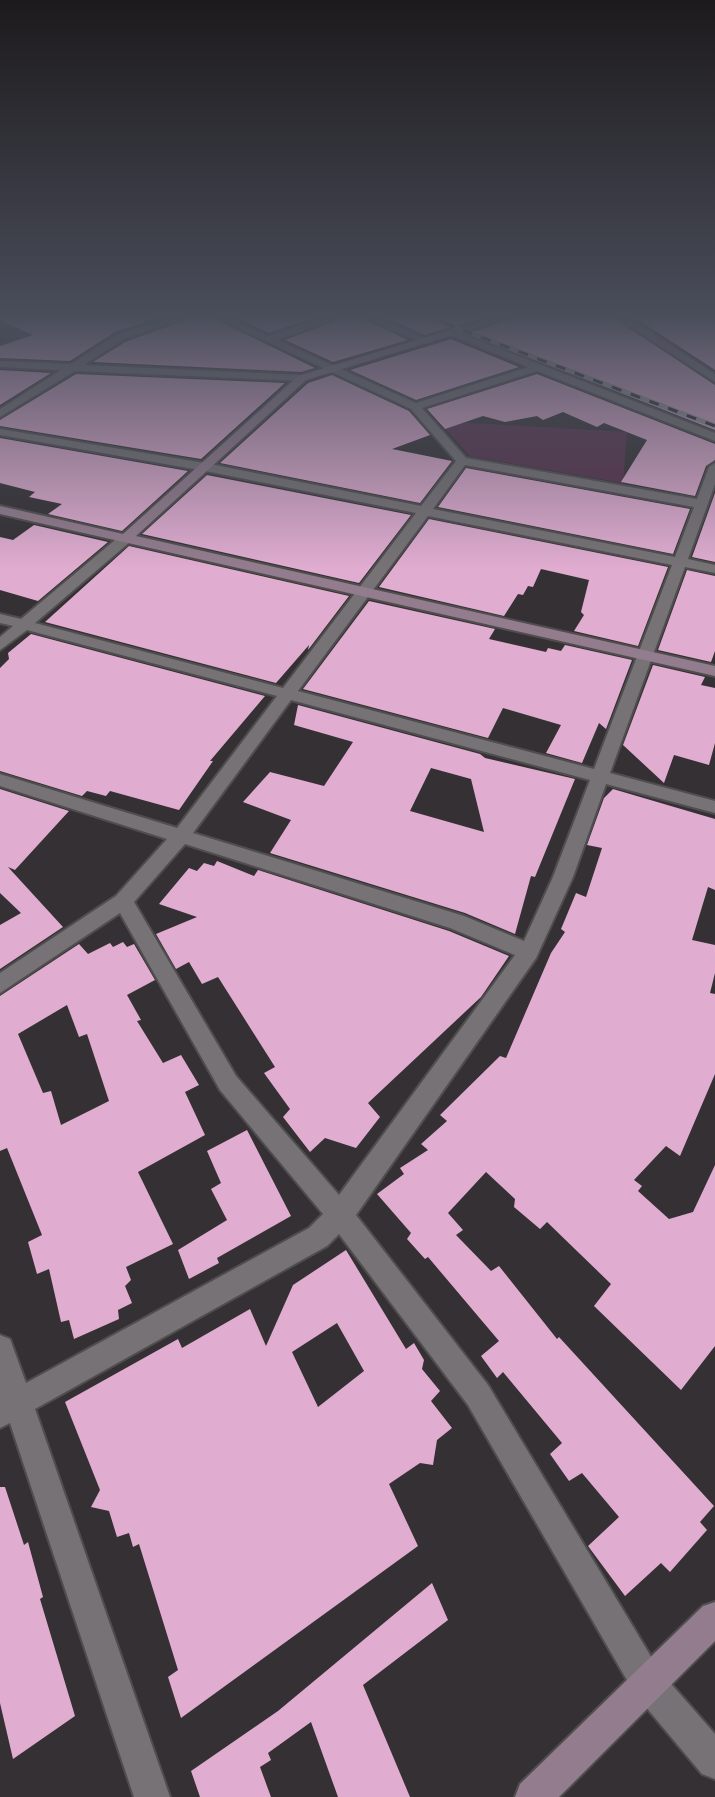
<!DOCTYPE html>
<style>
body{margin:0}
canvas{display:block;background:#343033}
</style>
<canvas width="715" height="1797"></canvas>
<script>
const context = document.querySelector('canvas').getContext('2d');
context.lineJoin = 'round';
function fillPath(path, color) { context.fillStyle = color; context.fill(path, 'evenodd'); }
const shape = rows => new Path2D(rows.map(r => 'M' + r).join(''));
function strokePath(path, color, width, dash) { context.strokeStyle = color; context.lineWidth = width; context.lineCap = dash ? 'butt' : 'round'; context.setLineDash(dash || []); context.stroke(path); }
const green = shape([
 [438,421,627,432,623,483,470,456]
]);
const building = shape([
 [0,316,165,316,115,332,70,361,0,358,0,346,33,335,0,320],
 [195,316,209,316,315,368,301,372,93,362,125,342],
 [233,316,319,316,269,333],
 [347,316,357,316,408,340,333,362,285,340],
 [382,316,489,316,424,335],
 [520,316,611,316,715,385,715,430,469,333],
 [632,316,715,316,715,370],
 [451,339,519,367,416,400,350,370],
 [0,370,51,373,0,405],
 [76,374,285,383,201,459,0,426,0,420],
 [537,374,715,444,715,460,706,466,695,496,621,482,647,440,604,423,597,427,563,412,543,420,537,416,505,422,483,416,445,429,427,409],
 [332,375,409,411,430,435,392,449,452,461,420,503,220,463,308,383],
 [0,438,188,471,122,531,48,514,62,504,29,497,35,492,0,483],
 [466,468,690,509,673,554,438,507],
 [207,475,411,515,359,583,142,534],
 [715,493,715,562,692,557],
 [429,519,668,567,638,646,574,631,584,615,581,612,589,580,541,569,533,587,528,586,523,595,518,594,504,616,379,587],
 [34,525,108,542,38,601,0,590,0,537,13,540],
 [129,546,349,596,308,650,309,645,276,683,45,622],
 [687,570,715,576,715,651,711,662,658,650],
 [369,601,495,629,489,639,546,652,548,648,561,651,565,645,632,660,606,729,599,723,582,763,546,753,561,725,503,708,488,738,303,689],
 [31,634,265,696,210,761,213,761,179,810,110,791,106,796,87,791,82,796,0,771,0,668,9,659,8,653],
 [653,665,705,677,701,685,715,688,715,743,709,765,674,755,664,783,623,745],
 [298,705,480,754,485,758,575,779,535,877,531,876,515,934,465,913,270,853,291,820,243,802,270,772,324,786,353,742,294,725],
 [431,768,471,779,484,832,410,811],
 [0,789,69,811,15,870,8,867,63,927,0,969,0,925,21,913,0,893],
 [613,789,715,819,715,890,708,887,692,940,715,945,715,973,710,993,715,994,715,1074,680,1156,666,1146,634,1180,642,1186,638,1191,669,1219,693,1212,715,1165,715,1346,681,1390,594,1306,611,1284,547,1222,540,1229,514,1207,515,1199,486,1172,448,1213,463,1230,456,1235,491,1271,499,1266,557,1339,559,1337,714,1506,700,1522,707,1530,670,1572,661,1563,625,1596,588,1546,619,1517,582,1473,569,1481,550,1454,562,1443,503,1372,497,1378,481,1356,499,1341,428,1257,425,1259,407,1239,411,1233,377,1194,404,1174,400,1168,428,1150,421,1144,447,1121,440,1115,500,1056,506,1058,551,953,565,932,561,929,576,893,586,897,602,848,587,845,604,798],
 [217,861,254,876,258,870,449,931,509,956,481,997,368,1103,380,1117,356,1148,325,1138,310,1152,283,1117,290,1109,264,1073,275,1067,218,977,202,984,189,962,176,969,156,934,197,917,159,904,189,868,197,871,204,863,214,866],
 [123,942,127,947,134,944,155,980,127,995,141,1020,137,1021,163,1063,181,1055,199,1085,185,1092,205,1135,138,1172,173,1244,126,1267,131,1280,125,1286,132,1303,118,1310,119,1319,74,1339,69,1320,61,1322,49,1269,37,1274,28,1242,42,1235,7,1148,0,1151,0,996,79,944,88,954,110,943,113,947],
 [67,1005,79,1037,87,1034,109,1101,61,1125,51,1091,43,1093,18,1034],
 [247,1130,291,1216,217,1258,219,1263,189,1279,178,1250,227,1220,211,1189,221,1183,207,1151],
 [346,1250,406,1349,414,1343,424,1360,422,1369,440,1391,431,1401,452,1428,437,1440,433,1465,420,1463,389,1484,418,1546,181,1718,168,1677,178,1670,139,1544,133,1547,129,1533,117,1537,109,1511,91,1507,100,1490,65,1402,178,1339,182,1348,250,1309,266,1346,293,1285],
 [337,1323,364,1371,318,1407,292,1352],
 [0,1487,5,1487,24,1545,28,1542,43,1597,40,1599,75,1716,13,1759,0,1703],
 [432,1583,448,1620,363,1685,410,1797,338,1797,311,1722,268,1753,271,1760,260,1767,271,1797,200,1797,191,1771,278,1711]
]);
const street = shape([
 [176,316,192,316,124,339,84,365,302,375,307,378,302,381,75,371,0,417,0,409,61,370,0,367,0,361,71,364,116,335,176,316],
 [212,316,225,316,269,336,329,316,344,316,277,340,416,403,528,367,445,333,500,316,517,316,460,333,715,433,715,441,537,371,422,408,466,458,697,499,709,467,715,463,715,484,688,559,715,565,715,573,685,567,610,773,715,801,715,813,606,784,573,877,536,958,356,1215,488,1385,659,1670,715,1734,715,1779,702,1774,635,1694,468,1405,339,1234,327,1246,35,1409,170,1797,134,1797,10,1423,0,1428,0,1335,10,1339,26,1383,309,1228,323,1214,220,1090,120,913,0,993,0,973,116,896,167,839,0,786,0,774,177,828,277,696,27,630,0,650,0,637,13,626,0,623,0,614,21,619,121,535,131,535,131,541,35,623,283,688,416,513,205,471,0,435,0,429,205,463,421,506,456,461,411,409,212,316],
 [465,465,694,507,675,557,433,509,465,465],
 [428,516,672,565,594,769,298,691,428,516],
 [291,700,590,780,553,877,524,941,464,916,193,833,291,700],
 [185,844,450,928,515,955,339,1195,236,1076,134,902,185,844],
 [360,316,374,316,434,342,425,344,360,316],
 [614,316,626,316,715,374,715,382,614,316]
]);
const secondary = shape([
 [450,330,453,335,306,380,136,536,715,666,715,676,0,514,0,506,123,534,298,376,450,330],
 [715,1602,715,1641,559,1797,515,1797,520,1784,703,1606,715,1602]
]);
const rail = shape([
 [425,316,715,426]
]);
fillPath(green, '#58314d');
fillPath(building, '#e0acd0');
strokePath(street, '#4f4d4e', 4);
strokePath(secondary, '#4f4d4e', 4);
fillPath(street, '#767275');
fillPath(secondary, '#937c8d');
strokePath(rail, '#979496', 5);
strokePath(rail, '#2a2629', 3, [10]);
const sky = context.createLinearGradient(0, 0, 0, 568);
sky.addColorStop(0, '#1d1a1c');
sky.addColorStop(0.56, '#4a4e5b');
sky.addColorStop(1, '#4a4e5b00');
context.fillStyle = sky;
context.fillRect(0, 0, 715, 568);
</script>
